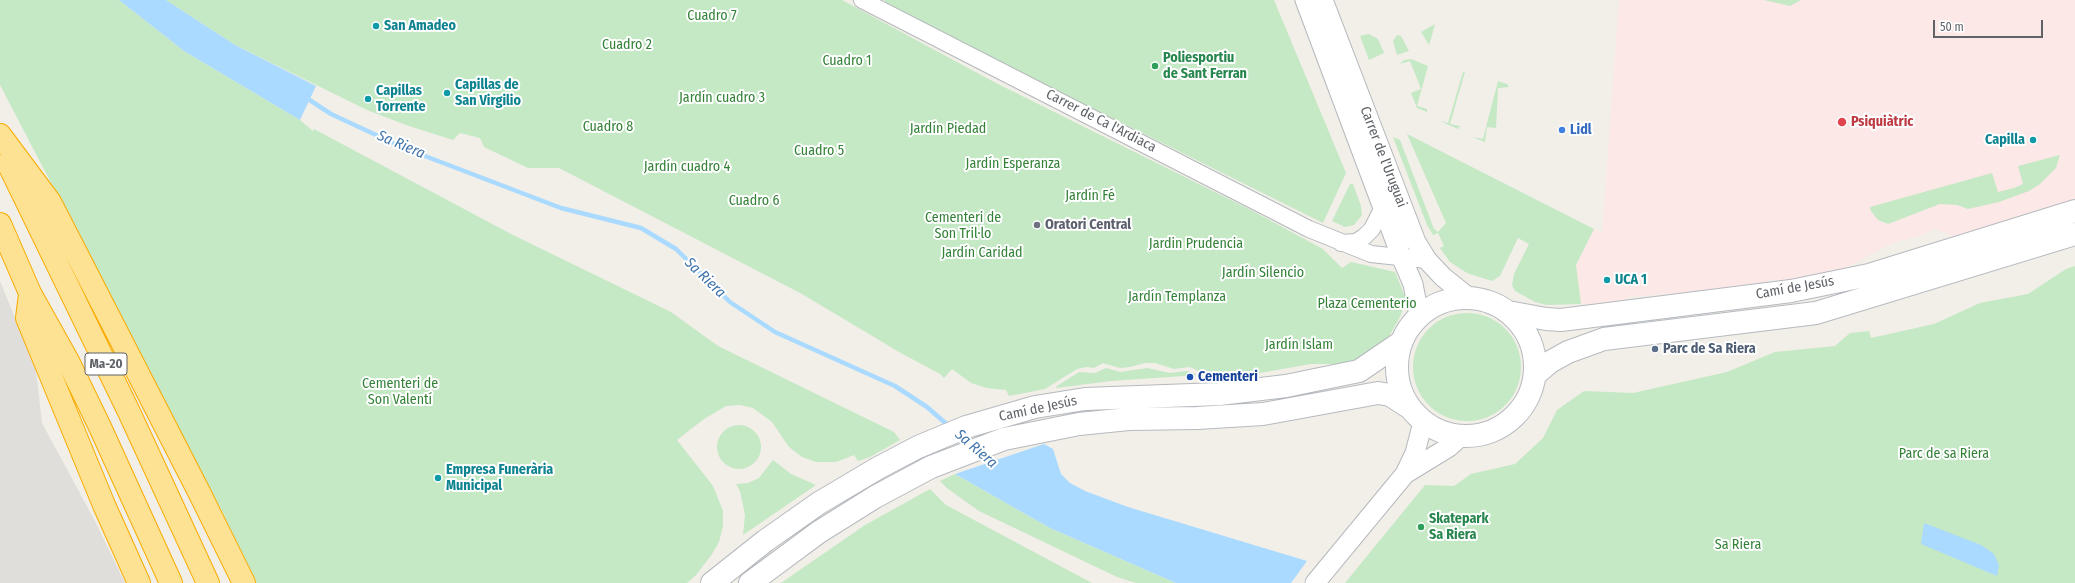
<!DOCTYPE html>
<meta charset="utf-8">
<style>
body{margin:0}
#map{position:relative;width:2075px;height:583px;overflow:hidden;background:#f1efe8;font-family:"Fira Sans Condensed",sans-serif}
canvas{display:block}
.scale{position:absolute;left:1933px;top:20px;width:110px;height:18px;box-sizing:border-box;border:2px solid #5f6368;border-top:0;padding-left:5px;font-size:12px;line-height:14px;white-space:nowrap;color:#5f6368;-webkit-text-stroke:3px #fff;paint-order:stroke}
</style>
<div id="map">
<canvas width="2075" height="583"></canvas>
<div class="scale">50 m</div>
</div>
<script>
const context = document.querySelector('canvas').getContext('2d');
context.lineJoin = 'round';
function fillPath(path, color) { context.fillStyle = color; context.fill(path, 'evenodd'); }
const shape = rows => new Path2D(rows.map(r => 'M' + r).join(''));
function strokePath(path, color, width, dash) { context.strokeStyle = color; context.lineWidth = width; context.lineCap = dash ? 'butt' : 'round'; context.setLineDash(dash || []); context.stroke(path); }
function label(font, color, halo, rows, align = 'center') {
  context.font = font + ' "Fira Sans Condensed",sans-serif'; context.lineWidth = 4; context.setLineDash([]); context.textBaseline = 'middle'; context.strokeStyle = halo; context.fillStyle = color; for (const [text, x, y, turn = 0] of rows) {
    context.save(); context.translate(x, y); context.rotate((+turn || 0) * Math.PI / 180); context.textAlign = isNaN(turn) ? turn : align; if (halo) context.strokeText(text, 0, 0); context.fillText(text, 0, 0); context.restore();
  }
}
const industrial = shape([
 [0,281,36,370,42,423,96,523,125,583,0,583]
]);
const medical = shape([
 [1619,0,2075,0,2075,200,1956,238,1934,228,1923,235,1895,242,1838,272,1809,279,1768,280,1768,285,1674,296,1666,294,1627,297,1627,300,1586,308,1581,304,1576,265,1594,229,1602,233]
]);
const green = shape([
 [0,0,119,0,184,51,300,120,313,131,314,129,511,234,671,312,718,346,894,432,900,440,870,457,858,461,854,455,836,462,816,462,802,457,789,447,772,422,753,408,740,405,726,406,704,419,677,440,713,486,723,511,723,526,719,542,712,554,696,575,687,583,256,583,223,513,0,85],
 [166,0,842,0,994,82,1247,208,1323,249,1342,268,1351,262,1395,272,1406,299,1400,317,1384,345,1357,364,1311,364,1254,374,1238,372,1207,375,1190,367,1174,369,1155,363,1145,363,1130,367,1120,368,1103,363,1094,368,1087,367,1077,369,1045,389,1009,396,1006,390,987,388,971,383,952,369,944,378,940,374,899,352,802,294,559,168,528,168,484,147,480,138,460,133,453,140,406,125,367,110,235,45],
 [884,0,1274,0,1346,173,1323,223,891,8],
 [1764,0,1801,0,1790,6],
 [1435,24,1432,35,1429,45,1421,32],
 [1369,34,1378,39,1384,53,1369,60,1360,36],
 [1397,35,1401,36,1409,51,1397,55,1393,41],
 [1411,59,1428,66,1417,106,1427,109,1427,112,1417,108,1411,93,1421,89,1410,61,1400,64,1404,60],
 [1463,72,1465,72,1450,124,1460,126,1458,129,1440,121,1448,123],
 [1498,81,1507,84,1509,87,1498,88,1496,128,1487,127,1485,142,1472,137,1483,139],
 [1407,134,1594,229,1576,265,1581,304,1547,305,1535,302,1515,291,1512,285,1514,274,1529,244,1518,238,1500,276,1492,281,1467,273,1450,262,1440,248,1444,246,1438,233,1433,235,1427,225,1393,137,1400,140,1434,229,1438,232,1446,223],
 [2060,155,2056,168,2040,184,2029,191,1999,202,1968,209,1957,205,1940,204,1888,224,1878,220,1871,211,1870,207,1992,173,1998,192,2014,188,2023,184,2018,166],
 [1350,184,1353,184,1361,206,1362,215,1354,225,1345,227,1332,221],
 [2075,266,2075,583,1345,583,1425,485,1454,486,1471,474,1515,464,1543,438,1557,410,1584,391,1633,393,1727,372,1775,352,1835,346,1850,333,1869,331,1871,338,1934,324,1980,303,2028,294,2066,269],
 '1413 367a54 54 0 1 1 108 0a54 54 0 1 1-108 0Z',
 [1106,368,1120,372,1147,368,1170,373,1187,371,1198,375,1111,381,1056,388,1057,386,1079,372,1095,373],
 '717 447a22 22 0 1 1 44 0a22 22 0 1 1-44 0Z',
 [773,460,791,474,816,485,743,535,745,515,740,491,736,484,748,483,759,478],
 [955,474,1050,528,1176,583,1136,583,1117,577,979,511,948,489,940,481],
 [930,489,946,505,1092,583,781,583,865,525]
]);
const water = shape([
 [119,0,166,0,235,45,316,86,300,120,184,51],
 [1044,444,1053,449,1061,474,1070,483,1085,491,1128,507,1307,561,1291,583,1176,583,1050,528,955,474],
 [1924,523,1981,545,1994,554,1999,565,1997,576,1921,544]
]);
const stream = shape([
 [305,97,331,114,404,148,561,208,641,228,676,249,730,302,775,332,895,386,927,407,950,427],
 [982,454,994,465]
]);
const minor = shape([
 [862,0,1309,229,1371,254,1427,260],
 [1341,243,1356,242,1364,237,1372,229,1383,207]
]);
const tertiary = shape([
 [1305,0,1401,256,1413,284,1419,315],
 [1323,0,1416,242,1427,260,1443,277,1468,297],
 [1405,474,1449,447,1460,437],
 [1315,583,1405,474,1415,453,1423,422]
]);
const secondary = shape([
 '1397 367a69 69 0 1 1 138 0a69 69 0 1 1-138 0Z',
 [1508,312,1546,319,1561,320,1791,291,1869,275,2075,211],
 [1536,374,1550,362,1568,352,1604,339,1816,313,2075,234],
 [712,583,765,541,819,503,878,468,918,447,966,427,1035,407,1085,399,1219,394,1286,386,1320,379,1359,371,1400,343],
 [750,583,819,532,875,497,931,467,1004,439,1079,424,1129,419,1197,418,1263,414,1378,393,1390,395,1407,406]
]);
const motorway = shape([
 [0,135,50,202,199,492,244,583],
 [8,163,129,412,208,583],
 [0,224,30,293,68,361,100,427,171,583],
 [30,294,27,318,104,505,139,583]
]);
const markers = [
 [376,26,4,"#0f9aa8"],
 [1155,66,4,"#2e9e5b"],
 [447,93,4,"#0f9aa8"],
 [368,99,4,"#0f9aa8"],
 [1842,122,5,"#e0444e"],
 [1562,130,4,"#3f7fe0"],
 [2033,140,4,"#0f9aa8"],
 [1037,225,4,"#6b7280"],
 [1607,280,4,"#0f9aa8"],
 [1655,349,4,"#5c6f8a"],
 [1190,377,4,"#1a4fb4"],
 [438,478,4,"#0f9aa8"],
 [1421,527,4,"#2e9e5b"]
];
const shields = [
 [106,364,42]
];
const shieldNames = [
 ["Ma-20",106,364]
];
const parkNames = [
 ["Cuadro 7",712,16],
 ["Cuadro 2",627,45],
 ["Cuadro 1",847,61],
 ["Jardín cuadro 3",722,98],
 ["Cuadro 8",608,127],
 ["Jardín Piedad",948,129],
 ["Cuadro 5",819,151],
 ["Jardín Esperanza",1013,164],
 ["Jardín cuadro 4",687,167],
 ["Jardín Fé",1090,196],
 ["Cuadro 6",754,201],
 ["Cementeri de",963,218],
 ["Son Tril·lo",963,234],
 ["Jardin Prudencia",1196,244],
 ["Jardín Caridad",982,253],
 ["Jardín Silencio",1263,273],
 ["Jardín Templanza",1177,297],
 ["Plaza Cementerio",1367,304],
 ["Jardín Islam",1299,345],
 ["Cementeri de",400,384],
 ["Son Valentí",400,400],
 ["Parc de sa Riera",1944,454],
 ["Sa Riera",1738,545]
];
const cultureNames = [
 ["San Amadeo",384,26],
 ["Capillas de",455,85],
 ["San Virgilio",455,101],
 ["Capillas",376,91],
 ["Torrente",376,107],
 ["Capilla",2025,140,"right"],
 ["UCA 1",1615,280],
 ["Empresa Funerària",446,470],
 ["Municipal",446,486]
];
const leisureNames = [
 ["Poliesportiu",1163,58],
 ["de Sant Ferran",1163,74],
 ["Skatepark",1429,519],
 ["Sa Riera",1429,535]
];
const streetNames = [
 ["Carrer de Ca l'Ardiaca",1101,121,27],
 ["Carrer de l'Uruguai",1383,157,69],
 ["Camí de Jesús",1795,288,-10],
 ["Camí de Jesús",1038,409,-12]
];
const healthNames = [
 ["Psiquiàtric",1851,122]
];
const shopNames = [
 ["Lidl",1570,130]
];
const worshipNames = [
 ["Oratori Central",1045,225]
];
const serviceNames = [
 ["Parc de Sa Riera",1663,349]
];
const transitNames = [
 ["Cementeri",1198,377]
];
const waterNames = [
 ["Sa Riera",401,145,23],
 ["Sa Riera",705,278,44],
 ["Sa Riera",976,449,41]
];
fillPath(industrial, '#e0deda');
fillPath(medical, '#fce8e6');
fillPath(green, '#c5e8c5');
fillPath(water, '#aadaff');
strokePath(stream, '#aadaff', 4.5);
strokePath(minor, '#b5b8bc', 18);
strokePath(tertiary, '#b5b8bc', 21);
strokePath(secondary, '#b6babf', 24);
strokePath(motorway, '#f9ab00', 24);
strokePath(minor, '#fff', 16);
strokePath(tertiary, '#fff', 19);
strokePath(secondary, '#fff', 22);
strokePath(motorway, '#fde293', 22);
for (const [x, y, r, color] of markers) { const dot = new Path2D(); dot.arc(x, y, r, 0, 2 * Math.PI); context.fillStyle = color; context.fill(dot); strokePath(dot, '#fff', 1.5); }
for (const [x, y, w] of shields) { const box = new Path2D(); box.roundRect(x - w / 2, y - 11, w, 22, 3); context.fillStyle = '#fff'; context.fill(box); strokePath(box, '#5f6368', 1); }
label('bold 13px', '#5f6368', null, shieldNames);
label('14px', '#348238', '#fff', parkNames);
label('bold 14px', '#0d838f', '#fff', cultureNames, 'left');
label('bold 14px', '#27864d', '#fff', leisureNames, 'left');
label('14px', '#5f6368', '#fff', streetNames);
label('bold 14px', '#be3a42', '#fff', healthNames, 'left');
label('bold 14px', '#366cbe', '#fff', shopNames, 'left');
label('bold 14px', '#5b616d', '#fff', worshipNames, 'left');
label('bold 14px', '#4e5e75', '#fff', serviceNames, 'left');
label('bold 14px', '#164399', '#fff', transitNames, 'left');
label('italic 15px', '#4174aa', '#fff', waterNames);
</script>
